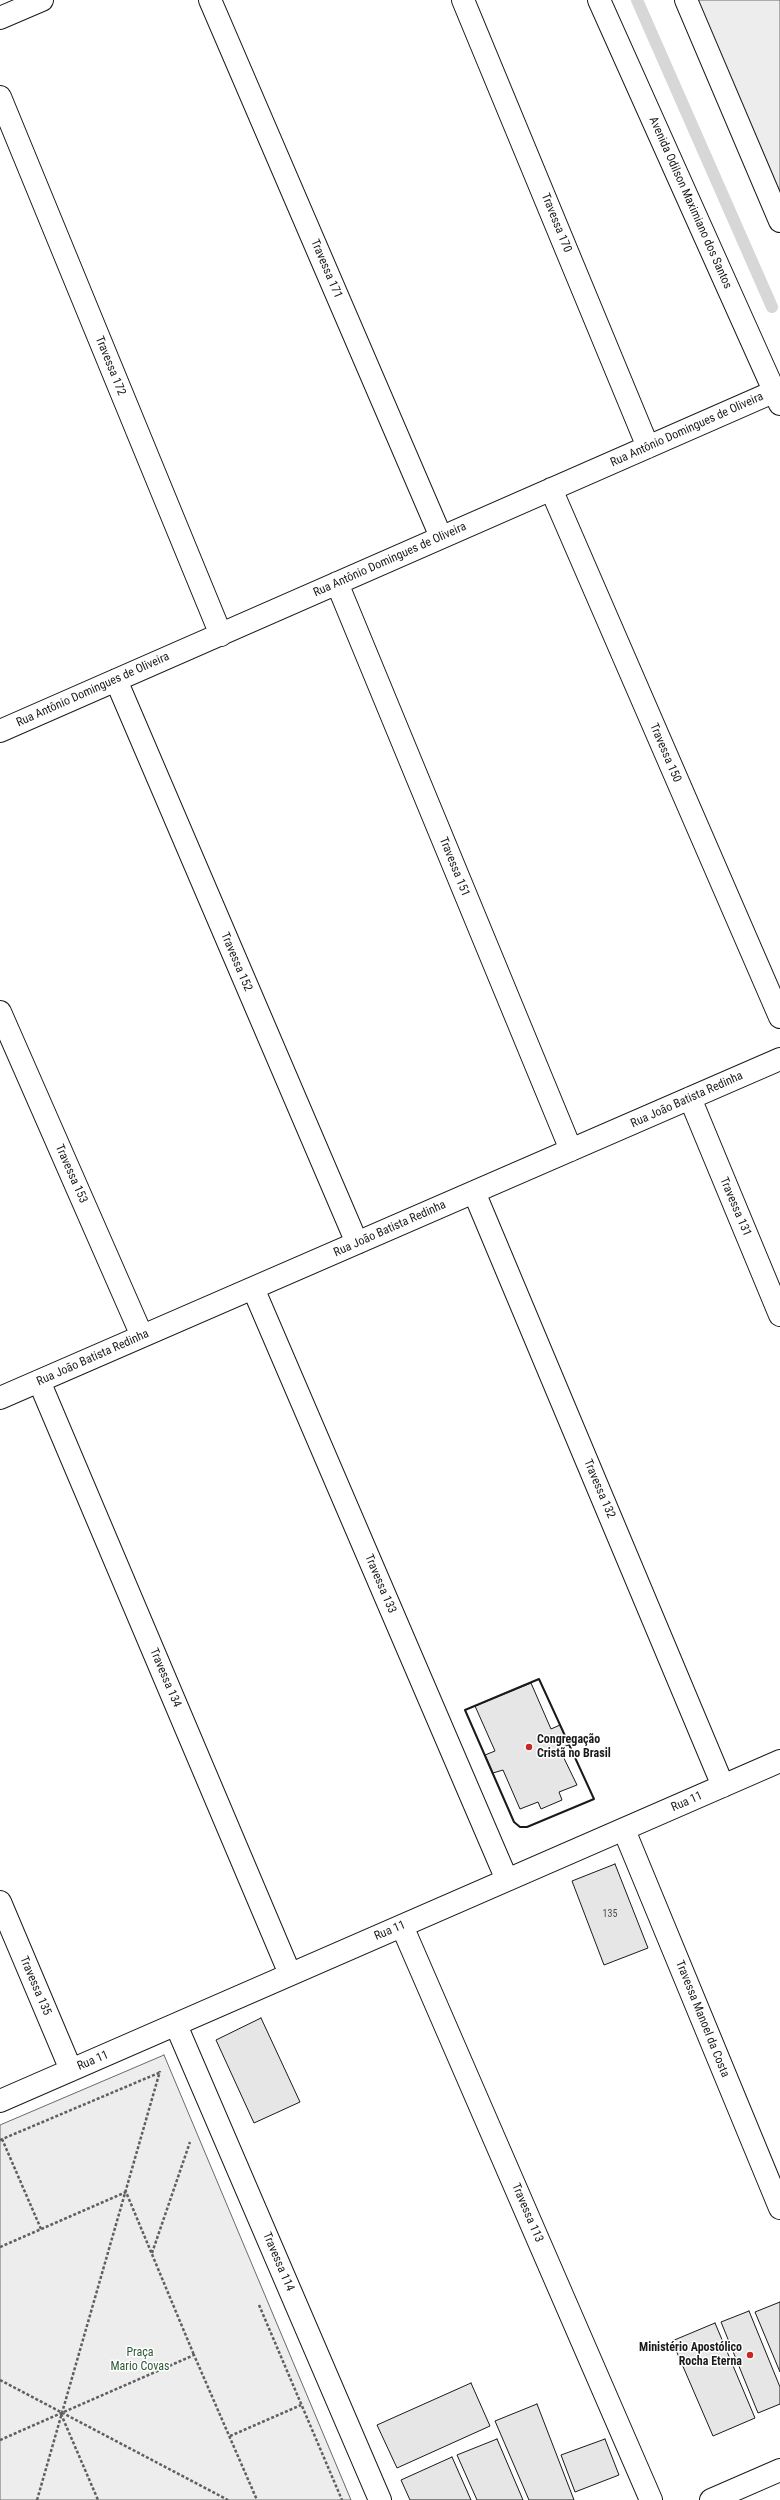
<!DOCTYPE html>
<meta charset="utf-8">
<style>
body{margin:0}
canvas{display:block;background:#fff}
</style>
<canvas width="780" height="2500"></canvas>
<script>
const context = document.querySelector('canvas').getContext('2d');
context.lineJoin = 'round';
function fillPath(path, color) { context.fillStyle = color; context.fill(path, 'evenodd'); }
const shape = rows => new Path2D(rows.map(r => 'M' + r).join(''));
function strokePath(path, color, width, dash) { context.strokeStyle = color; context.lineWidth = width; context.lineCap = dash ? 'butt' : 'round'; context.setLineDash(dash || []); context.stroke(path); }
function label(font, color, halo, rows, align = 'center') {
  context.font = font + ' "Roboto Condensed",sans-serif'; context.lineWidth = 3; context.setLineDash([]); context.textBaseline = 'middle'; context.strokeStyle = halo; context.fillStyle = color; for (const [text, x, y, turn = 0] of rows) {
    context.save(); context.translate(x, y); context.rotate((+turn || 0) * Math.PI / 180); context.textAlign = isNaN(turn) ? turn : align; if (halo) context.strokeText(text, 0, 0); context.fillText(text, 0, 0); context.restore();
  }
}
const built = shape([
 [695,0,780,0,780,193,695,0],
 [164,2055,351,2500,0,2500,0,2125,164,2055]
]);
const stream = shape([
 [637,0,772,307]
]);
const building = shape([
 [531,1683,551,1729,560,1725,569,1745,559,1748,577,1785,559,1792,562,1800,541,1809,538,1802,520,1809,503,1770,493,1773,485,1755,495,1751,475,1706,531,1683],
 [615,1864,648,1948,604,1965,572,1881,615,1864],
 [261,2018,300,2102,254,2123,216,2040,261,2018],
 [780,2302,780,2372,755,2312,780,2302],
 [749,2311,780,2387,780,2404,758,2413,721,2322,749,2311],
 [715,2323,755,2418,713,2436,672,2341,715,2323],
 [471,2383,490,2426,397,2468,377,2425,471,2383],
 [537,2404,574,2500,529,2500,495,2421,537,2404],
 [497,2439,523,2500,477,2500,457,2455,497,2439],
 [605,2439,619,2475,575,2492,561,2455,605,2439],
 [452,2457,471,2500,410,2500,401,2480,452,2457]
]);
const path = shape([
 [2,2139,41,2229],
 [0,2140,161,2072],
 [0,2247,126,2192,194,2355],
 [152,2253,190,2142],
 [259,2305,342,2500],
 [0,2380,228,2500],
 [61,2414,98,2500],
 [230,2436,301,2405],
 [0,2440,194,2355,257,2500],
 [37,2500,160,2071]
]);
const minor = shape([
 [210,0,441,537],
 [463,0,648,447],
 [599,0,780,404],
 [686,0,780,221],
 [0,18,42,0],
 [0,97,221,635],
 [551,489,780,1017],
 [337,583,571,1150],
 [116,680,357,1243],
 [0,731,780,389],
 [0,1012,142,1336],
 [690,1098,780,1315],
 [474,1192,723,1786],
 [253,1288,507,1880],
 [39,1381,290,1974],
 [0,1398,780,1059],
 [624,1830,780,2208],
 [0,1902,71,2070],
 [402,1926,651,2500],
 [176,2025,380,2500],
 [0,2101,780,1761],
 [711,2500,780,2470]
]);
const wall = shape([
 [539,1679,594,1799,527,1827,520,1827,514,1822,465,1710,539,1679]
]);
const markers = [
 [529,1747,4,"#c62828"],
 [750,2355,4,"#c62828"]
];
const numberNames = [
 ["135",610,1914]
];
const streetNames = [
 ["Avenida Odilson Maximiano dos Santos",690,203,66],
 ["Travessa 170",556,223,68],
 ["Travessa 171",326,269,67],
 ["Travessa 172",110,366,68],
 ["Rua Antônio Domingues de Oliveira",687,430,-24],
 ["Rua Antônio Domingues de Oliveira",390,560,-24],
 ["Rua Antônio Domingues de Oliveira",93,690,-24],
 ["Travessa 150",665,753,67],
 ["Travessa 151",454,867,68],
 ["Travessa 152",236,962,67],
 ["Rua João Batista Redinha",687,1100,-24],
 ["Travessa 153",71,1174,66],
 ["Travessa 131",735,1207,67],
 ["Rua João Batista Redinha",390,1229,-24],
 ["Rua João Batista Redinha",93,1358,-24],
 ["Travessa 132",599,1489,67],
 ["Travessa 133",380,1584,67],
 ["Travessa 134",165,1678,67],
 ["Rua 11",687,1802,-24],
 ["Rua 11",390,1931,-23],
 ["Travessa 135",35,1986,67],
 ["Travessa Manoel da Costa",702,2019,68],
 ["Rua 11",93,2061,-23],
 ["Travessa 113",527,2213,67],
 ["Travessa 114",278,2262,67]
];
const poiNames = [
 ["Congregação",537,1740],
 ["Cristã no Brasil",537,1754],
 ["Ministério Apostólico",742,2348,"right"],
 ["Rocha Eterna",742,2362,"right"]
];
const parkNames = [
 ["Praça",140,2353],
 ["Mario Covas",140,2367]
];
fillPath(built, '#ededed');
strokePath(built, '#6a6a6a', 1);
strokePath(stream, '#d7d7d7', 12);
fillPath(building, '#e6e6e6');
strokePath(building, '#1a1a1a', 1);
strokePath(minor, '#1a1a1a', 24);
strokePath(path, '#5f5f5f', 2.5, [3, 2]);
strokePath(minor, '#fff', 22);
strokePath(wall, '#1a1a1a', 2);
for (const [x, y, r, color] of markers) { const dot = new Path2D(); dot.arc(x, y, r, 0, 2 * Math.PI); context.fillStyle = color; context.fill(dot); strokePath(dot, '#fff', 1.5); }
label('10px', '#4d4d4d', null, numberNames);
label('12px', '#1a1a1a', '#fff', streetNames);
label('bold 12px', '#1a1a1a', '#fff', poiNames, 'left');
label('12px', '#2b5a34', '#fff', parkNames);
</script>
